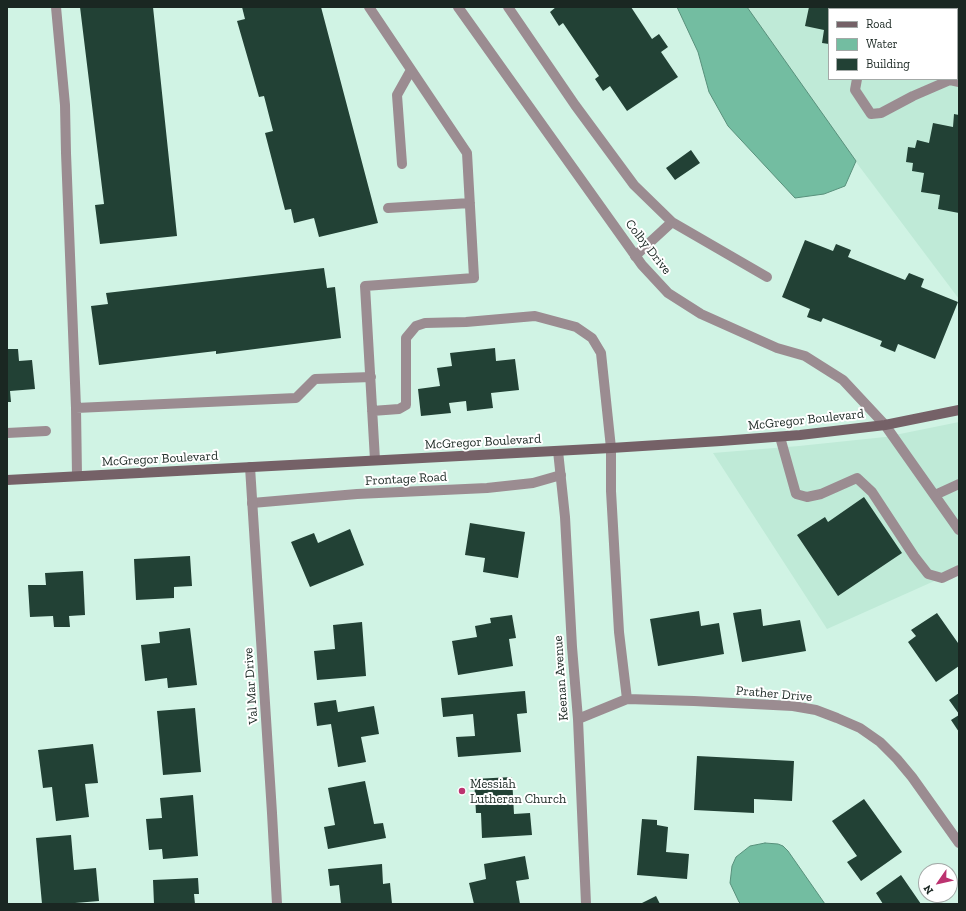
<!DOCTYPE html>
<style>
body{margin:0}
#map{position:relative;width:966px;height:911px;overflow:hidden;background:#d0f3e4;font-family:"Zilla Slab",serif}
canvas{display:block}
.frame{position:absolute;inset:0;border:8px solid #1a2722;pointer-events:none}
.legend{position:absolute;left:828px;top:8px;width:130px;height:72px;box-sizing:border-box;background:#fff;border:1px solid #a3a9a7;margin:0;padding:5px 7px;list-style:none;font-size:12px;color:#1a2722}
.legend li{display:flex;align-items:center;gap:8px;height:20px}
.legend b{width:20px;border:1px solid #a3a9a7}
.north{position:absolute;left:918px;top:863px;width:40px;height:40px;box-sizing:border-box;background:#fff;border:1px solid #a3a9a7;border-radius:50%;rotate:236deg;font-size:11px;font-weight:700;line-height:16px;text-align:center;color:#1a2722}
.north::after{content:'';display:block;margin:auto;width:14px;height:18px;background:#bc3370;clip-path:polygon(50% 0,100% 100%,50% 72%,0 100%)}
</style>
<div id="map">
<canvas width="966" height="911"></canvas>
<div class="frame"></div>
<ul class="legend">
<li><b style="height:5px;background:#756167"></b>Road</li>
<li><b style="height:11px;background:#73bda1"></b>Water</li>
<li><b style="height:11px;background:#224135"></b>Building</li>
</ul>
<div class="north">N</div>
</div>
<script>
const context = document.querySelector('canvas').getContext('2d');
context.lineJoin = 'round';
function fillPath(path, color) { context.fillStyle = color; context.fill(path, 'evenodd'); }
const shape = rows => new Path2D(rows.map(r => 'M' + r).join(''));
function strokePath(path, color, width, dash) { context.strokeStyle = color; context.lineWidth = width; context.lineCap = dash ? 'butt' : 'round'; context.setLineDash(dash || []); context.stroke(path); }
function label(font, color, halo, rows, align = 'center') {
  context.font = font + ' "Zilla Slab",serif'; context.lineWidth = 4; context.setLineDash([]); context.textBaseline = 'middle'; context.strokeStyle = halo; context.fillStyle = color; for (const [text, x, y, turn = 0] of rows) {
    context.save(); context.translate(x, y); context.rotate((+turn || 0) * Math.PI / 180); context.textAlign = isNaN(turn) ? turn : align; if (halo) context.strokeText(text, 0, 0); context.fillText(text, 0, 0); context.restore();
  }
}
const built = shape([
 [747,7,959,7,959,299,856,162],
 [829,9,957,9,957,79,829,79],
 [959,422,959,570,827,629,713,453,799,446,885,437]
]);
const water = shape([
 [677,7,747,7,856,161,845,186,824,194,795,198,728,126,709,92,698,52,677,7],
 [765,843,778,844,783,846,788,851,825,904,741,904,739,902,730,883,732,866,736,857,750,846,765,843]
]);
const building = shape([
 [80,7,153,7,177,236,100,244,95,205,104,204],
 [242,7,321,7,378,223,319,237,314,218,294,223,291,209,285,210,265,133,273,131,264,96,259,97,237,21,245,19],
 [556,7,631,7,652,39,659,34,668,47,661,52,678,77,627,111,610,86,603,91,595,79,599,76,563,23,559,26,550,12],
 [809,7,892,7,892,9,829,9,829,44,822,43,824,30,805,26],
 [954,114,959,115,959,213,938,209,940,195,921,192,924,173,912,171,913,163,906,162,908,147,915,148,917,140,929,143,933,123,953,127],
 [691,150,700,163,675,180,666,168],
 [805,240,833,251,836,244,851,250,848,257,905,280,909,273,924,279,921,287,958,302,935,359,898,344,895,352,880,346,882,341,823,318,821,322,807,317,810,309,782,297],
 [324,268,327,288,335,287,341,338,216,354,216,351,99,365,91,306,108,304,106,293],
 [495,348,496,361,515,359,519,390,491,393,493,408,467,411,466,401,449,403,451,413,421,416,418,389,440,386,437,368,452,366,450,353],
 [7,349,18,349,19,361,32,360,35,389,10,391,11,402,7,402],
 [864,497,902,553,838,596,797,535,825,517,828,522],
 [470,523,525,532,518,578,483,572,485,558,465,555],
 [350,529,364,565,310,587,291,542,314,533,318,543],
 [190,556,192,586,174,587,174,598,136,600,134,559],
 [83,571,85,615,69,616,70,627,54,627,53,616,30,617,28,585,46,585,45,573],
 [761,609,763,626,800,620,806,651,742,662,733,613],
 [699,611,701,626,719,623,724,654,658,666,650,619],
 [937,613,958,643,959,643,959,666,936,682,908,642,916,636,911,630],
 [512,615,516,638,509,639,513,666,458,675,452,641,477,637,475,626,491,623,490,618],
 [362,622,366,676,317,680,314,651,335,649,333,625],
 [190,628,197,685,168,688,167,678,145,681,141,645,160,643,159,632],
 [525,691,527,713,517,714,521,752,458,757,456,737,475,736,473,714,443,717,441,698],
 [959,693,959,714,949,700],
 [336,700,338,712,374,706,379,734,361,737,366,762,338,767,331,724,317,726,314,703],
 [195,708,201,772,163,775,157,711],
 [959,715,959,732,951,720],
 [93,744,98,783,85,784,89,817,56,821,52,787,43,788,38,750],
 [697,756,794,761,792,801,754,799,754,813,694,810],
 [512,777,514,814,530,813,532,835,482,838,481,813,476,813,474,779],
 [365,781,374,824,383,823,386,838,328,849,324,827,335,825,328,788],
 [193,795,198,856,163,859,162,849,149,850,146,819,162,818,160,798],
 [864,799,902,852,861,881,847,862,857,856,832,821],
 [642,819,657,820,657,825,668,827,666,852,689,854,687,879,637,875],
 [71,835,74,870,96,868,99,901,63,904,42,904,36,838],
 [525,856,529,879,516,881,520,904,474,904,469,883,486,879,484,864],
 [382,864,383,884,390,883,392,904,341,904,339,885,330,886,328,869],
 [901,875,921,904,883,904,876,893],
 [198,878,199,894,194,894,195,904,154,904,153,880],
 [656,896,660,904,640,904]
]);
const lane = shape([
 [56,7,65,105,66,153,76,408,77,476],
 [369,7,467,153,474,278,365,286,375,460],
 [508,7,575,105,634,185,672,222],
 [944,9,947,7],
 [857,79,855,90,871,114,881,113,913,96,950,80,959,82],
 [402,164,397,95,411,70],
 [388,208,470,203],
 [635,256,672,222,767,277],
 [76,408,296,398,315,379,371,377],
 [372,411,399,409,406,405,406,338,416,326,425,323,466,322,535,316,576,327,592,338,601,353,611,448],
 [7,433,46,431],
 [780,437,796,494,807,497,821,494,857,478,872,492,914,556,928,574,942,578,959,570],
 [935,495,959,484],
 [252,503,357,494,487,488,533,483,561,475]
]);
const street = shape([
 [458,7,642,265,668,293,701,314,777,348,805,356,843,380,885,425,959,530],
 [611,448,611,491,619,632,627,699],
 [558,451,565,517,572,647,578,719,586,904],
 [250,467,272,813,277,904],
 [578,719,627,699,694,701,793,706,816,710,837,718,860,728,880,742,897,759,912,777,959,843]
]);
const secondary = shape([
 [7,480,611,448,721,441,800,435,885,425,959,410]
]);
const markers = [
 [462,791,4,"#bc3370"]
];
const streetNames = [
 ["Colby Drive",648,247,52],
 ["McGregor Boulevard",806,420,-6],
 ["McGregor Boulevard",483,442,-3],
 ["McGregor Boulevard",160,459,-3],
 ["Frontage Road",406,479,-3],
 ["Keenan Avenue",561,678,-94],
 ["Val Mar Drive",251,686,-94],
 ["Prather Drive",774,694,5]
];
const poiNames = [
 ["Messiah",470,784],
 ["Lutheran Church",470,799]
];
fillPath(built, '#bfead7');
fillPath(water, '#73bda1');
strokePath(water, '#58907b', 1);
fillPath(building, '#224135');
strokePath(lane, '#9b8c91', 10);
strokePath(street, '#9b8c91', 10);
strokePath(secondary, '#756167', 10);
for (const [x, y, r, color] of markers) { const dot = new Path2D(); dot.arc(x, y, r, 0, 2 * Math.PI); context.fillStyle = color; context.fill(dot); strokePath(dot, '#fff', 1.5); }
label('13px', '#1a2722', '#fff', streetNames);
label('13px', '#1a2722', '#fff', poiNames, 'left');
</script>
